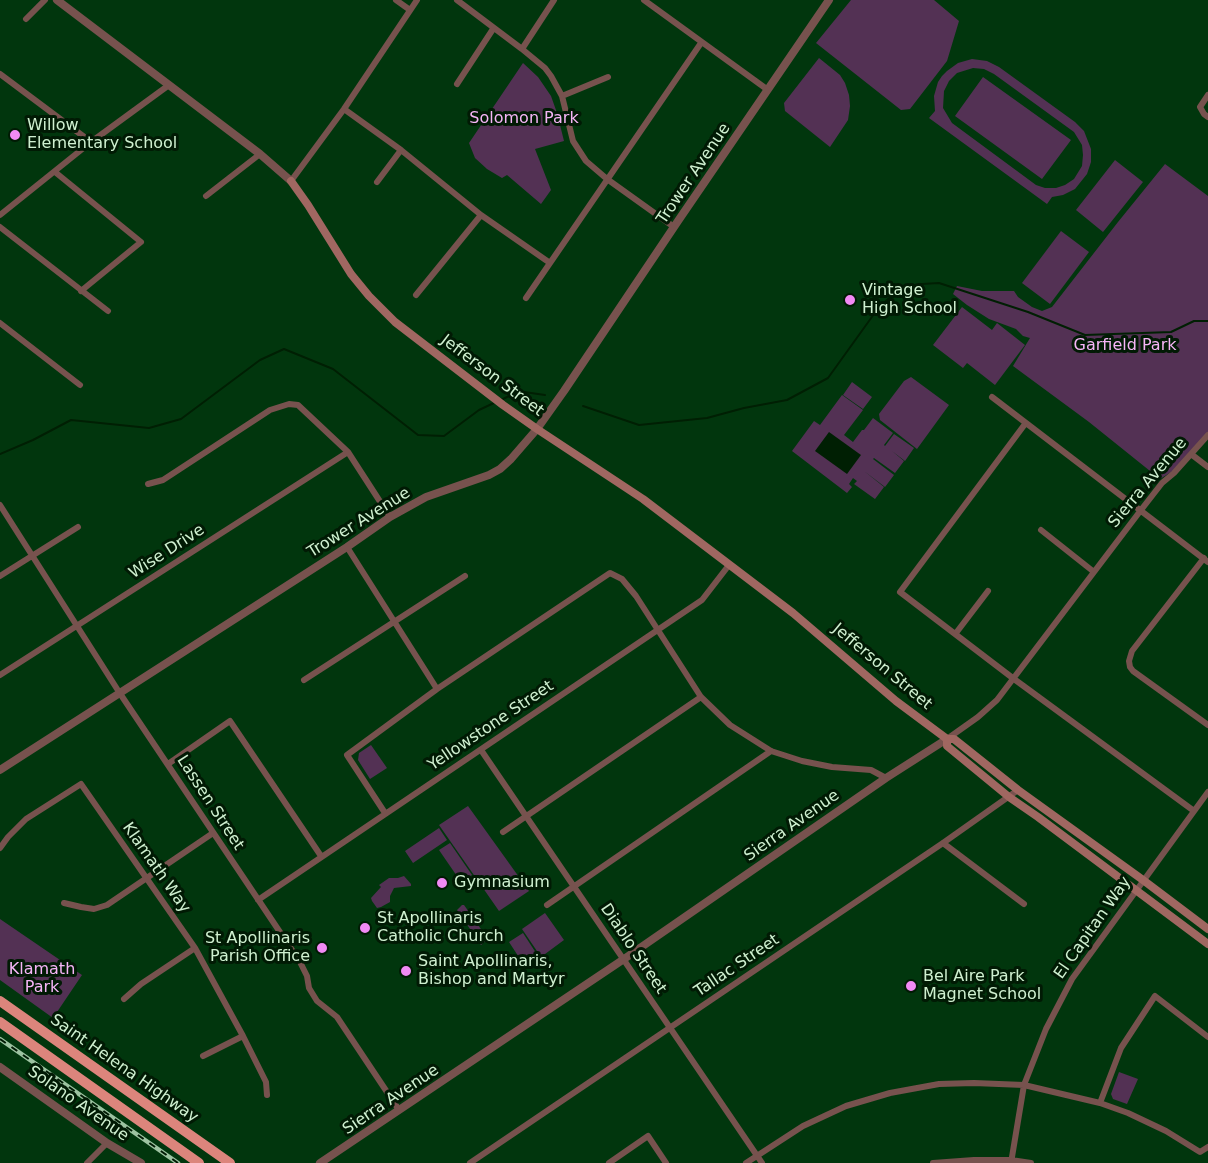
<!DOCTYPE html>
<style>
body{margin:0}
canvas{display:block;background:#01360d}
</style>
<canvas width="1208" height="1163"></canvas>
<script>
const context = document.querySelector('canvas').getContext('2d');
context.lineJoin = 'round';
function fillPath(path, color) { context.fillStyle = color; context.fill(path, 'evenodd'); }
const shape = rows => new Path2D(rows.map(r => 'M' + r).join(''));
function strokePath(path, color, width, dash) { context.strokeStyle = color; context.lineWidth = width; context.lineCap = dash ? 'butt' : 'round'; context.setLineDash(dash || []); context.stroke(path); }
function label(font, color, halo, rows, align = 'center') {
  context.font = font + ' "DejaVu Sans",sans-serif'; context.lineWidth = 6; context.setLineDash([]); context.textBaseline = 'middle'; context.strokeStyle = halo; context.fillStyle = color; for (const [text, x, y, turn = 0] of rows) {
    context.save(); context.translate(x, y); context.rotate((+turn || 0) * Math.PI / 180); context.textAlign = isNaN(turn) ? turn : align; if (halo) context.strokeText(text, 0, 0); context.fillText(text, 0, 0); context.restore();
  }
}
const green = shape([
 [851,0,934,0,959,21,947,61,910,109,901,110,816,43],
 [819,58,840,75,845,83,849,95,850,106,848,120,830,147,785,111,784,103],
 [972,59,987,61,999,67,1075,122,1084,131,1091,149,1091,162,1087,174,1075,189,1063,195,1052,197,1047,204,929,118,935,111,934,96,938,82,942,76,947,71,958,63],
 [973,68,984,69,994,74,1074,132,1082,145,1083,155,1082,166,1074,179,1065,185,1056,188,1045,188,1036,185,952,123,943,108,944,91,949,81,957,73],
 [523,63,538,77,551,96,557,113,564,141,535,149,551,190,541,204,507,175,502,178,487,169,475,158,469,143],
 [983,77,1071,140,1042,179,955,116],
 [1115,160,1143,182,1103,232,1076,210],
 [1165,164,1208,196,1208,434,1176,469,1160,479,1089,422,1013,366,1030,338,1023,336,1016,329,989,319,967,305,953,294,957,286,982,291,1014,291,1018,297,1032,307,1042,311,1052,307,1118,222],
 [1061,231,1089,252,1050,304,1022,283],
 [962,307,992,330,997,323,1025,345,995,385,967,363,963,368,933,345],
 [911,377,949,405,917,449,880,420,879,414,904,381],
 [852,382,872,397,863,409,843,395],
 [842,395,863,410,844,435,853,442,862,430,864,430,873,418,893,433,884,445,885,446,894,434,914,448,905,461,892,451,904,461,895,473,874,458,873,459,894,475,885,487,864,471,884,487,875,499,854,484,857,481,853,478,849,484,852,487,847,493,792,451,814,421,820,425],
 [371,745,387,768,370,779,358,760,359,753],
 [468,806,529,891,499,911,439,825],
 [439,828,447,840,413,863,405,851],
 [450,843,472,875,461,882,439,850],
 [404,876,411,884,411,886,394,888,390,896,390,902,381,907,377,908,372,901,371,898,381,887,379,885,389,878,398,878],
 [462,905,464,905,488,939,481,945,457,910],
 [545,913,564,940,541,957,522,929],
 [0,919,82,975,53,1018,0,980],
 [523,933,538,956,524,965,509,942],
 [1119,1072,1138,1079,1127,1104,1113,1099,1111,1094]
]);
const water = shape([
 [829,432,861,455,847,474,815,451]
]);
const stream = shape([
 [501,400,513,394,524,392,545,395],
 [583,406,639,425,707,418,744,408,787,400,828,378,874,314,888,299,906,287,922,284,939,283,1028,312,1085,335,1171,332,1194,321,1208,321],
 [0,454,33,440,71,420,149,428,181,419,260,360,284,349,333,369,418,435,444,436,479,410,496,402]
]);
const minor = shape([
 [396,0,410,10],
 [457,0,522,49,545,68,551,76,562,96,573,141,586,161,607,179,674,227],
 [644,0,768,90],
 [26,19,45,0],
 [522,49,554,0],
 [0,74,91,142],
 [457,84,493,29],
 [1208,95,1200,107,1204,114,1208,117],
 [562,96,608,77],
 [344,109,401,150,481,215,550,263],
 [55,172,141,242,81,291],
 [291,181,344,109,417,0],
 [377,182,401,150],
 [206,196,260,154],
 [0,215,91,142,169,85],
 [0,227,108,311],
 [416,295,481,215],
 [526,298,701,43],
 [0,323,80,385],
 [992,397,1208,562],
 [1025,424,900,592,1014,679,1194,811],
 [1191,454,1208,467],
 [148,484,163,480,270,410,289,404,298,405,348,452,390,517],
 [0,505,119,692,300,962,307,976,309,988,317,1001,337,1017,399,1110],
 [1041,530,1094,572],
 [347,547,437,689],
 [1204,558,1132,651,1129,661,1130,667,1133,671,1208,725],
 [0,576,78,527],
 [956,633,988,591],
 [0,675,348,452],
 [304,680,465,576],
 [947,739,978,717,997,700,1141,510,1162,483,1174,473,1208,435],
 [481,750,762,1163],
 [168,764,230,721,321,856],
 [385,813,347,755,437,689,610,573,622,579,636,596,701,697,730,725,771,751,802,761,832,767,871,770,886,778],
 [503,832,701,697],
 [943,843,1024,904],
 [0,848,8,837,26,819,81,784,195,948,243,1036,266,1082,267,1095],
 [258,900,702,600,729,565],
 [64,903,81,907,94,909,107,905,213,833],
 [547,905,771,751],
 [124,999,141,984,195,948],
 [203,1056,243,1036],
 [1100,1103,1121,1048,1155,996,1208,1037],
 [87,1163,107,1143],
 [470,1163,943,843,1018,790],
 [609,1163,648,1136,666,1163],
 [746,1163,803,1126,846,1106,890,1093,939,1084,974,1083,1024,1085,1100,1103,1128,1113,1166,1131,1200,1152,1208,1147],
 [933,1163,974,1160,1011,1160,1031,1163],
 [1011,1163,1024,1085,1046,1029,1072,979,1208,792]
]);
const tertiary = shape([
 [57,0,260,154,291,181],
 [0,770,347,547,390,517,426,497,489,475,500,469,511,459,537,429,564,391,678,221,829,0],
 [0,1067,107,1143,141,1163],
 [320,1163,624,959,886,778,947,739]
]);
const secondary = shape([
 [291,181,308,205,351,274,369,296,395,322,503,405,537,429,643,499,793,613,896,701,947,739,954,739,1018,790,1143,880,1208,929],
 [947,739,947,746,1009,797,1038,817,1208,944]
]);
const motorway = shape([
 [0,1001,230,1163],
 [0,1022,199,1163]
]);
const rail = shape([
 [0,1039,178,1163]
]);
const markers = [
 [15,135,6,"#f18af4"],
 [850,300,6,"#f18af4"],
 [442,883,6,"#f18af4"],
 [365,928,6,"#f18af4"],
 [322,948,6,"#f18af4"],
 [406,971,6,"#f18af4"],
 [911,986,6,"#f18af4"]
];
const parkNames = [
 ["Solomon Park",524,119],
 ["Garfield Park",1125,346],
 ["Klamath",42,970],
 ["Park",42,988]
];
const poiNames = [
 ["Willow",27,126],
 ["Elementary School",27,144],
 ["Vintage",862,291],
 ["High School",862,309],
 ["Gymnasium",454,883],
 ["St Apollinaris",377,919],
 ["Catholic Church",377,937],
 ["St Apollinaris",310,939,"right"],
 ["Parish Office",310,957,"right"],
 ["Saint Apollinaris,",418,962],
 ["Bishop and Martyr",418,980],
 ["Bel Aire Park",923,977],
 ["Magnet School",923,995]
];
const streetNames = [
 ["Trower Avenue",694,174,-56],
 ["Jefferson Street",492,376,37],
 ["Sierra Avenue",1148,483,-50],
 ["Trower Avenue",359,523,-32],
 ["Wise Drive",167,552,-33],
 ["Jefferson Street",882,667,40],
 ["Yellowstone Street",491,726,-34],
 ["Lassen Street",210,803,57],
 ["Sierra Avenue",792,826,-35],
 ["Klamath Way",156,868,55],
 ["El Capitan Way",1093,928,-55],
 ["Diablo Street",633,949,56],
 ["Tallac Street",737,966,-34],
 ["Saint Helena Highway",124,1069,35],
 ["Sierra Avenue",391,1100,-34],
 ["Solano Avenue",78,1104,35]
];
fillPath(green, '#533154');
fillPath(water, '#001f03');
strokePath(stream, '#001f03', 2);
strokePath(minor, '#77524e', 6);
strokePath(tertiary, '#77524e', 8);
strokePath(secondary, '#a06761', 8);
strokePath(motorway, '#dc857c', 10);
strokePath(rail, '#9dc3a1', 4.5);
strokePath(rail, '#011a04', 2, [7]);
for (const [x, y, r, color] of markers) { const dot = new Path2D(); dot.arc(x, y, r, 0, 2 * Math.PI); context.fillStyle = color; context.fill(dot); strokePath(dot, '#011a04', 2); }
label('16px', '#f6b5f7', '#011a04', parkNames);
label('16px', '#cff0d0', '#011a04', poiNames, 'left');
label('16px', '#cff0d0', '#011a04', streetNames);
</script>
